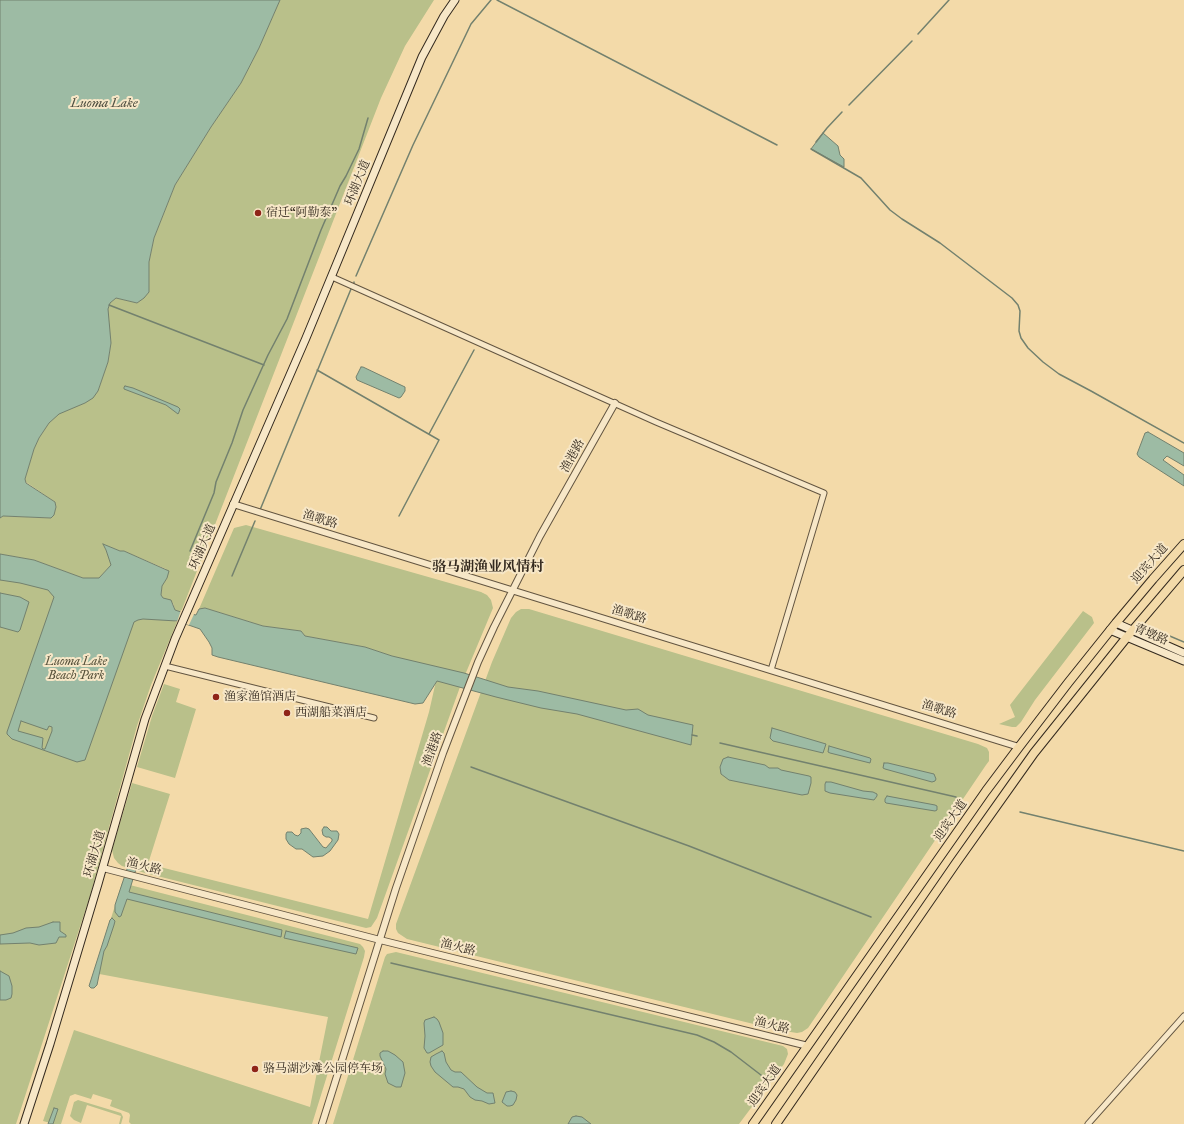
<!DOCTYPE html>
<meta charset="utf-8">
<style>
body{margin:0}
canvas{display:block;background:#f3daa9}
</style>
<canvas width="1184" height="1124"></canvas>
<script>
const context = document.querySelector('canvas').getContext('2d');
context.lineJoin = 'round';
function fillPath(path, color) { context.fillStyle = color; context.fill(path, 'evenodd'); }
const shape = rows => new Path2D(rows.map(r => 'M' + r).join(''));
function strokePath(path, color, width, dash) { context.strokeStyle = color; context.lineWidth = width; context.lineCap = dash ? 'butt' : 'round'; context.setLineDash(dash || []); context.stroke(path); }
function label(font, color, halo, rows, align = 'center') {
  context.font = font + ' "IM FELL Great Primer","Noto Serif SC",serif'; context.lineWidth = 4; context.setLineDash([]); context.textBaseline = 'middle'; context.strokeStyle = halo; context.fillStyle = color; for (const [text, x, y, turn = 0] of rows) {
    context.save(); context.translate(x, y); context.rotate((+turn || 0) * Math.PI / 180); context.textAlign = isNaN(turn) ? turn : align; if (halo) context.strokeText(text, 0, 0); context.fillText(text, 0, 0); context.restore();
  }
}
const green = shape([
 [280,0,434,0,405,46,381,98,181,612,175,610,173,603,163,598,161,595,162,585,167,578,166,569,124,551,120,551,104,545,110,560,111,565,99,578,83,578,34,560,0,554,0,518,3,516,50,518,54,515,56,507,55,502,26,482,25,479,34,449,39,438,49,423,59,413,85,403,98,391,108,362,111,343,107,309,110,303,116,298,137,303,149,292,149,262,154,238,175,185,211,127,241,83,259,48],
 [246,525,481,592,487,595,491,600,493,608,460,687,377,918,371,927,366,928,145,873,122,866,118,863,114,858,112,850,132,783,170,794,148,864,368,919,429,712,436,681,392,656,365,647,305,636,301,631,263,626,205,608,199,609,234,528],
 [0,566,32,573,177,622,151,685,137,726,90,896,16,1124,0,1124],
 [521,609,529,609,978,744,987,748,989,752,989,761,986,765,808,1028,802,1032,797,1033,778,1030,407,939,398,933,396,929,396,924,492,662,511,618,516,612],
 [1083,611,1092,617,1094,623,1035,700,1021,722,1016,727,1012,727,999,724,1015,717,1010,705],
 [164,684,180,689,176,702,196,709,175,778,137,767,152,716],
 [122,883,360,944,363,947,365,951,364,957,312,1124,131,1124,129,1122,130,1115,129,1113,110,1106,112,1100,93,1094,91,1099,75,1094,70,1096,61,1124,54,1124,43,1121,74,1030,310,1107,328,1017,94,973],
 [396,952,783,1046,787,1049,788,1054,784,1064,739,1124,333,1124,385,957,387,954],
 [78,1100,121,1113,123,1117,121,1124,119,1124,121,1116,87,1105,81,1123,74,1120,70,1116,71,1113,74,1102]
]);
const water = shape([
 [0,0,280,0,259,48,241,83,211,127,175,185,154,238,149,262,149,292,144,298,137,303,116,298,110,303,108,309,111,343,108,362,98,391,93,398,85,403,59,414,49,423,39,438,34,449,25,479,26,483,55,502,56,507,54,515,51,518,3,516,0,518,0,0],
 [823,133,838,146,840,155,844,159,844,167,811,149,823,133],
 [361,367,363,367,405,387,405,391,401,397,399,398,357,380,356,377,361,367],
 [125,386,133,388,178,407,180,409,179,412,178,414,166,405,124,389,124,387,125,386],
 [1148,432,1184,453,1184,466,1167,456,1163,460,1184,475,1184,486,1139,457,1137,454,1145,433,1148,432],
 [103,544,120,551,124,551,169,571,167,578,162,586,161,595,163,598,171,600,175,610,181,612,196,615,199,609,205,608,263,626,301,631,305,636,365,647,392,656,464,673,508,687,538,691,626,710,638,709,648,715,693,725,691,745,577,714,541,708,496,697,437,681,423,703,415,704,218,657,212,655,212,648,209,642,200,629,177,621,143,619,138,620,134,622,85,760,77,762,12,739,7,734,7,732,54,597,48,590,20,583,0,580,0,554,34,560,83,578,99,578,111,565,106,550,103,544],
 [21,721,47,730,49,726,52,727,52,731,45,749,43,749,42,748,43,738,18,731,21,721],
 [0,593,20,597,29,602,20,630,18,632,0,627,0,593],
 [772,728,826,744,823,753,773,741,770,738,772,728],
 [829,746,870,758,871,759,870,763,830,753,828,752,829,746],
 [728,757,765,765,769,768,778,768,781,770,809,776,811,777,811,783,808,794,802,795,729,780,721,774,720,767,723,759,728,757],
 [884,763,888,763,934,774,936,779,935,781,932,782,885,769,883,768,884,763],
 [826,782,831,782,863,791,873,792,877,794,877,796,874,800,830,793,825,791,825,784,826,782],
 [887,796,935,805,937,806,937,810,935,811,886,803,885,802,885,799,887,796],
 [324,827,327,827,331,831,337,831,339,834,338,840,330,851,323,856,313,857,302,849,296,849,289,844,286,839,286,834,287,832,292,832,295,835,298,836,301,833,301,829,306,828,309,829,323,847,326,848,332,841,332,839,329,837,326,837,323,835,322,830,324,827],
 [133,861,137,863,137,866,129,892,282,930,281,937,127,899,122,913,121,916,119,917,115,912,115,905,129,863,133,861],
 [112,918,115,921,114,925,107,946,104,951,97,985,94,988,91,988,89,986,110,920,112,918],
 [53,922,60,922,60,931,66,935,66,937,59,937,56,943,39,945,30,943,0,944,0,935,13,933,26,928,39,927,53,922],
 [286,931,358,948,356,954,284,938,286,931],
 [0,971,9,976,12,986,12,994,11,998,6,1000,0,1000,0,971],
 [434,1017,437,1019,439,1022,443,1033,443,1045,429,1053,427,1053,424,1048,425,1036,424,1023,425,1020,434,1017],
 [383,1051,388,1051,395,1055,403,1062,405,1073,401,1087,396,1087,388,1083,385,1074,386,1069,380,1056,380,1053,383,1051],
 [442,1051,444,1053,446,1062,451,1070,455,1072,461,1072,477,1087,487,1093,493,1093,495,1103,489,1104,482,1101,475,1100,470,1097,464,1089,458,1087,453,1087,435,1072,431,1066,430,1062,431,1057,436,1054,442,1051],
 [511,1091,515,1092,517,1095,516,1100,513,1105,510,1106,507,1106,502,1102,506,1092,511,1091],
 [54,1108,58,1109,53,1124,48,1124,54,1108],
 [576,1116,582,1117,591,1124,568,1124,572,1117,576,1116]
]);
const pier = shape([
 [181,610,195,612,189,625,177,622]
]);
const stream = shape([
 [497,0,777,145],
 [918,34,949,0],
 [849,105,912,41],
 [816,142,827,128,842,112],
 [811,149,861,178,890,210,902,219,940,243,1012,298,1018,305,1020,311,1019,331,1021,338,1028,348,1043,362,1059,374,1091,391,1184,443],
 [356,276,413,145,471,24,491,0],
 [354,283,354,282],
 [109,305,264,365],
 [317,370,439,440,399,516],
 [429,434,474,350],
 [260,510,351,289],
 [190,551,214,493,216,482,232,443,243,410,268,355,287,319,321,230,340,186,346,176,359,149,368,118],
 [232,576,255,521],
 [1165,634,1184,642],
 [692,735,697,736],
 [720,743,956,797],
 [471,767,689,846,871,917],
 [1020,812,1184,851],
 [391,963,697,1035,714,1042,731,1052,770,1082]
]);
const minor = shape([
 [332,277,656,422,824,493,771,670],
 [165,666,374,718],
 [1088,1124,1184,1016]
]);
const tertiary = shape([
 [233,504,1019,747],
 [103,868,380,940,808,1046],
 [322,1124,396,888,443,753,478,662,494,627,540,536,615,403]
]);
const secondary = shape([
 [1116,623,1184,653],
 [1110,630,1184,661],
 [24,1124,50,1044,98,884,145,719,175,639,306,338,422,57,444,16,455,0]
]);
const trunk = shape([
 [753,1124,986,791,1019,747,1068,683,1116,623,1153,579,1184,544],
 [776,1124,956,863,1034,753,1127,637,1184,570]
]);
const markers = [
 [258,213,4,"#8f2418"],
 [216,697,4,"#8f2418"],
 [287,713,4,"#8f2418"],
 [255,1069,4,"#8f2418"]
];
const streetNames = [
 ["环湖大道",358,183,-68],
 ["渔港路",573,456,-61],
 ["渔歌路",320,520,17],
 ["环湖大道",203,547,-67],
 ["迎宾大道",1150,564,-49],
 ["渔歌路",629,615,17],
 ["青墩路",1151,635,23],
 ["渔歌路",939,710,17],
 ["渔港路",433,749,-70],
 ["迎宾大道",951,821,-55],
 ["环湖大道",95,854,-74],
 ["渔火路",144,867,14],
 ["渔火路",458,948,14],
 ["渔火路",772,1026,14],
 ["迎宾大道",765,1086,-55]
];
const poiNames = [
 ["宿迁“阿勒泰”",266,213],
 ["渔家渔馆酒店",224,697],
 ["西湖船菜酒店",295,713],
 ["骆马湖沙滩公园停车场",263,1069]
];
const parkNames = [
 ["Luoma Lake",76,662],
 ["Beach Park",76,676]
];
const waterNames = [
 ["Luoma Lake",104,104]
];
const quarterNames = [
 ["骆马湖渔业风情村",488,568]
];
fillPath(green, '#b9c08a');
fillPath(water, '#9dbba4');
strokePath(water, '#73816e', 1);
fillPath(pier, '#f3daa9');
strokePath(stream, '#73816e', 1.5);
strokePath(minor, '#635541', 7);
strokePath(tertiary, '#635541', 8);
strokePath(secondary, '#33291e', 9);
strokePath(trunk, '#33291e', 10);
strokePath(minor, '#f7e7c7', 5);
strokePath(tertiary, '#f7e7c7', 6);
strokePath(secondary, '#f7e7c7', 7);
strokePath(trunk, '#f3daa9', 8);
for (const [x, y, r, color] of markers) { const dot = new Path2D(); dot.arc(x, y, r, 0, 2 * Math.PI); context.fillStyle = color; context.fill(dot); strokePath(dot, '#f7e7c7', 1.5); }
label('12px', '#33291e', '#f7e7c7', streetNames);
label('12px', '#33291e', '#f7e7c7', poiNames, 'left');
label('italic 12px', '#544f39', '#f7e7c7', parkNames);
label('italic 13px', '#4e4e40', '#f7e7c7', waterNames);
label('bold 14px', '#33291e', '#f7e7c7', quarterNames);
</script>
